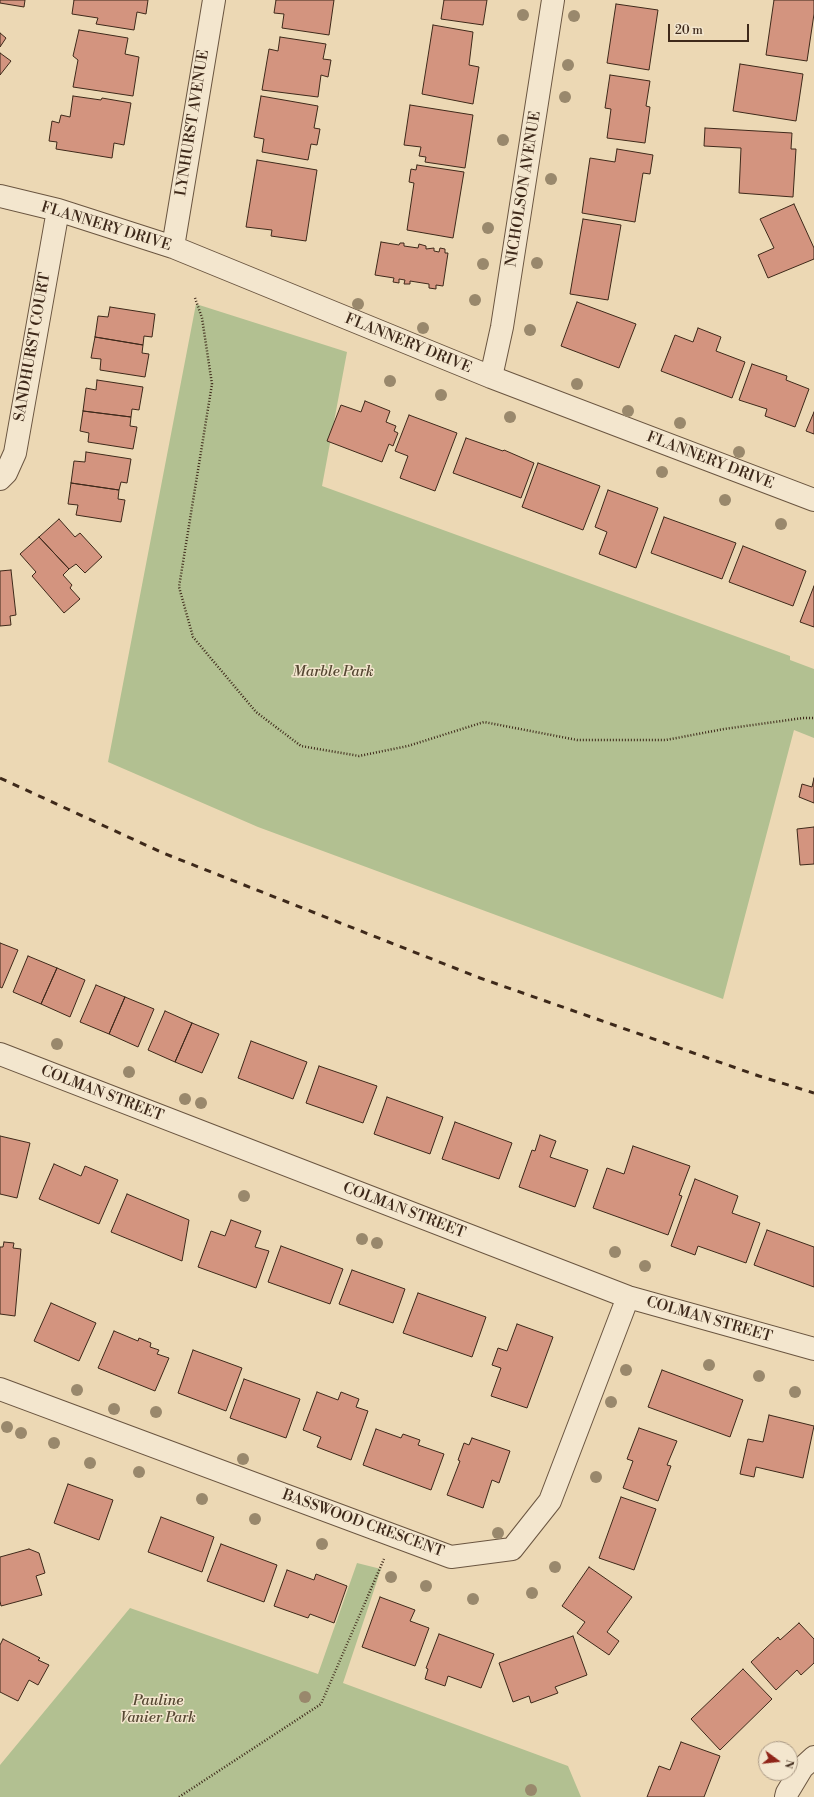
<!DOCTYPE html>
<style>
body{margin:0}
#map{position:relative;width:814px;height:1797px;overflow:hidden;background:#ecd8b4;font-family:"Libre Bodoni",serif}
canvas{display:block}
.north{position:absolute;left:758px;top:1741px;width:40px;height:40px;box-sizing:border-box;background:#f3e6ce;border:1px solid #ab9a86;border-radius:50%;rotate:105deg;font-size:11px;font-weight:700;line-height:16px;text-align:center;color:#3e291a}
.north::after{content:'';display:block;margin:auto;width:14px;height:18px;background:#8f2418;clip-path:polygon(50% 0,100% 100%,50% 72%,0 100%)}
.scale{position:absolute;left:668px;top:24px;width:81px;height:18px;box-sizing:border-box;border:2px solid #3e291a;border-top:0;padding-left:5px;font-size:12px;line-height:14px;white-space:nowrap;color:#3e291a;-webkit-text-stroke:3px #f3e6ce;paint-order:stroke}
</style>
<div id="map">
<canvas width="814" height="1797"></canvas>
<div class="north">N</div>
<div class="scale">20 m</div>
</div>
<script>
const context = document.querySelector('canvas').getContext('2d');
context.lineJoin = 'round';
function fillPath(path, color) { context.fillStyle = color; context.fill(path, 'evenodd'); }
const shape = rows => new Path2D(rows.map(r => 'M' + r).join(''));
function strokePath(path, color, width, dash) { context.strokeStyle = color; context.lineWidth = width; context.lineCap = dash ? 'butt' : 'round'; context.setLineDash(dash || []); context.stroke(path); }
function label(font, color, halo, rows, align = 'center') {
  context.font = font + ' "Libre Bodoni",serif'; context.lineWidth = 3; context.setLineDash([]); context.textBaseline = 'middle'; context.strokeStyle = halo; context.fillStyle = color; for (const [text, x, y, turn = 0] of rows) {
    context.save(); context.translate(x, y); context.rotate((+turn || 0) * Math.PI / 180); context.textAlign = isNaN(turn) ? turn : align; if (halo) context.strokeText(text, 0, 0); context.fillText(text, 0, 0); context.restore();
  }
}
const green = shape([
 [196,304,347,352,322,486,790,656,790,660,814,669,814,738,794,730,723,999,258,827,108,762],
 [357,1563,381,1569,343,1683,568,1766,581,1797,0,1797,0,1765,130,1608,318,1674]
]);
const building = shape([
 [0,0,25,0,24,7,0,3,0,0],
 [74,0,148,0,146,14,137,12,134,30,96,24,98,18,72,14,74,0],
 [276,0,334,0,329,35,282,28,284,14,274,13,276,0],
 [444,0,487,0,483,25,441,19,444,0],
 [774,0,814,0,814,14,807,61,766,55,774,0],
 [616,4,658,10,649,70,607,63,616,4],
 [433,25,473,32,469,65,479,67,473,104,422,94,433,25],
 [79,30,128,38,125,54,139,57,133,96,73,87,78,60,73,56,79,30],
 [0,33,6,38,0,47,0,33],
 [280,37,326,44,323,59,331,60,328,77,321,75,318,97,262,90,269,49,278,51,280,37],
 [0,53,11,61,0,75,0,53],
 [740,64,803,74,796,121,733,111,740,64],
 [610,75,650,81,646,106,650,107,645,143,607,138,611,109,605,108,610,75],
 [73,96,101,100,102,98,131,103,124,145,114,143,112,158,56,149,57,142,49,141,52,121,59,123,61,115,70,117,73,96],
 [261,96,318,106,314,128,320,129,317,145,311,144,308,160,262,152,264,139,254,137,261,96],
 [410,105,473,115,465,168,425,162,426,157,419,156,421,147,404,145,410,105],
 [705,128,792,133,791,149,796,149,793,197,739,193,741,148,704,146,705,128],
 [617,149,653,155,650,174,643,173,635,222,582,213,590,158,615,162,617,149],
 [257,160,317,170,306,241,271,236,272,230,246,227,257,160],
 [417,165,464,172,453,238,407,230,414,183,409,182,411,169,416,170,417,165],
 [794,204,814,248,814,259,768,278,758,255,774,248,760,219,794,204],
 [583,219,621,225,608,300,570,294,583,219],
 [381,242,399,245,400,243,404,243,404,246,418,248,419,244,426,246,426,249,434,248,434,251,439,252,440,248,445,249,445,253,448,253,443,286,436,285,436,289,429,288,429,284,410,281,410,284,404,284,405,280,399,279,399,283,393,282,394,278,375,275,381,242],
 [577,302,636,324,619,368,561,346,577,302],
 [110,307,155,314,152,337,144,336,143,345,95,337,98,316,108,317,110,307],
 [698,328,721,337,716,351,745,362,732,398,661,371,675,335,693,342,698,328],
 [95,337,143,345,142,353,149,354,145,377,100,370,101,359,91,358,95,337],
 [752,364,787,376,786,380,809,389,795,427,765,416,767,409,739,400,752,364],
 [97,380,143,387,139,410,132,409,131,417,83,411,86,388,96,390,97,380],
 [365,401,390,411,386,422,396,426,394,431,398,433,393,446,389,444,382,462,327,441,341,405,361,412,365,401],
 [83,411,131,417,130,426,137,427,133,449,88,442,89,433,80,431,83,411],
 [814,412,814,434,806,431,814,412],
 [409,415,457,433,435,491,400,478,408,456,395,451,409,415],
 [466,438,503,451,504,450,534,463,521,498,453,473,466,438],
 [86,452,131,459,127,483,121,482,119,490,71,483,74,461,85,462,86,452],
 [538,463,600,486,583,530,522,507,538,463],
 [71,483,119,490,118,499,125,500,121,522,76,515,78,505,68,504,71,483],
 [608,490,658,508,636,568,599,554,607,532,595,527,608,490],
 [664,517,736,543,722,579,651,553,664,517],
 [59,519,75,537,80,533,102,557,85,573,76,564,69,569,39,537,59,519],
 [39,537,69,569,63,575,72,585,70,588,80,599,64,613,32,576,36,572,20,554,39,537],
 [743,546,806,571,793,606,729,582,743,546],
 [11,570,16,615,10,616,11,625,0,626,0,571,11,570],
 [814,586,814,627,800,622,814,586],
 [814,778,814,803,799,797,802,784,812,787,814,778],
 [814,827,814,864,800,865,797,829,814,827],
 [0,943,18,950,2,988,0,987,0,943],
 [28,956,57,968,41,1004,13,992,28,956],
 [57,968,85,980,70,1017,41,1004,57,968],
 [96,985,125,997,109,1034,80,1022,96,985],
 [125,997,154,1009,138,1047,109,1034,125,997],
 [165,1011,192,1023,175,1062,148,1050,165,1011],
 [192,1023,219,1034,202,1073,175,1062,192,1023],
 [251,1041,307,1062,293,1099,238,1078,251,1041],
 [319,1066,377,1086,363,1123,306,1103,319,1066],
 [387,1097,443,1117,430,1154,374,1134,387,1097],
 [455,1122,512,1143,499,1179,442,1159,455,1122],
 [540,1135,556,1141,550,1157,588,1170,575,1207,519,1187,532,1150,535,1151,540,1135],
 [0,1136,30,1143,17,1198,0,1194,0,1136],
 [633,1146,690,1166,679,1195,682,1196,668,1235,593,1208,607,1168,624,1174,633,1146],
 [54,1164,81,1176,85,1166,118,1180,99,1224,39,1199,54,1164],
 [695,1179,738,1196,732,1213,760,1223,746,1263,698,1246,695,1255,671,1246,695,1179],
 [127,1194,189,1220,182,1261,111,1232,127,1194],
 [231,1220,261,1231,255,1247,269,1251,256,1288,198,1267,211,1231,225,1236,231,1220],
 [767,1230,814,1247,814,1287,754,1265,767,1230],
 [4,1242,14,1243,13,1248,21,1249,15,1316,0,1314,0,1247,3,1247,4,1242],
 [281,1246,343,1269,330,1304,268,1282,281,1246],
 [352,1270,405,1289,393,1323,339,1304,352,1270],
 [418,1293,486,1317,472,1357,403,1333,418,1293],
 [51,1303,96,1323,79,1361,34,1341,51,1303],
 [517,1324,553,1337,527,1408,491,1396,501,1368,492,1365,498,1348,507,1351,517,1324],
 [114,1331,138,1341,139,1338,151,1343,150,1347,159,1350,157,1354,169,1358,155,1391,98,1368,114,1331],
 [193,1350,242,1368,226,1411,178,1393,193,1350],
 [662,1370,743,1400,730,1437,648,1407,662,1370],
 [244,1379,300,1399,286,1438,230,1418,244,1379],
 [317,1392,338,1400,341,1392,359,1399,356,1407,368,1411,351,1460,317,1447,321,1437,303,1430,317,1392],
 [769,1415,814,1426,803,1478,756,1467,754,1477,740,1474,748,1439,763,1442,769,1415],
 [639,1428,677,1441,667,1465,671,1466,658,1501,623,1488,633,1461,627,1459,639,1428],
 [376,1429,401,1438,403,1434,420,1440,418,1445,444,1454,431,1490,363,1465,376,1429],
 [472,1438,510,1451,499,1483,492,1480,483,1508,447,1495,460,1461,458,1460,464,1443,469,1445,472,1438],
 [68,1484,113,1500,99,1540,54,1523,68,1484],
 [621,1497,656,1509,634,1570,599,1558,621,1497],
 [161,1517,214,1537,202,1572,148,1552,161,1517],
 [221,1544,277,1565,264,1602,207,1581,221,1544],
 [29,1549,39,1553,45,1573,36,1576,42,1595,1,1606,0,1601,0,1557,29,1549],
 [589,1567,632,1597,607,1632,619,1641,609,1655,577,1633,585,1622,562,1606,589,1567],
 [287,1570,314,1580,316,1574,347,1586,334,1623,310,1614,308,1618,274,1606,287,1570],
 [380,1597,415,1610,410,1621,429,1628,415,1666,362,1647,380,1597],
 [799,1623,814,1639,814,1663,801,1675,797,1670,776,1690,751,1662,778,1637,780,1640,799,1623],
 [439,1634,494,1654,481,1688,448,1676,445,1686,425,1679,428,1669,426,1668,439,1634],
 [573,1636,587,1675,555,1687,558,1693,531,1703,529,1696,513,1702,499,1663,573,1636],
 [3,1639,40,1658,38,1660,49,1665,38,1685,29,1680,18,1701,0,1692,0,1645,3,1639],
 [743,1669,772,1699,720,1750,691,1719,743,1669],
 [681,1742,720,1756,704,1797,647,1797,659,1766,670,1770,681,1742]
]);
const path = shape([
 [195,298,202,318,212,384,179,587,193,637,256,712,301,746,359,756,408,746,484,722,577,740,666,740,724,729,803,718,814,718],
 [179,1797,321,1704,384,1559]
]);
const minor = shape([
 [0,196,58,210,173,247,491,377,814,500],
 [173,247,214,0],
 [491,377,502,327,553,0],
 [0,479,6,473,15,453,58,210],
 [0,1054,628,1297,814,1349],
 [0,1389,451,1557,512,1549,550,1501,628,1297],
 [786,1797,787,1793,802,1768,814,1757]
]);
const rail = shape([
 [0,778,163,853,480,978,759,1076,814,1093]
]);
const trees = [
 [523,15],
 [574,16],
 [568,65],
 [565,97],
 [503,140],
 [551,179],
 [488,228],
 [537,263],
 [483,264],
 [475,300],
 [358,304],
 [423,328],
 [530,330],
 [390,381],
 [577,384],
 [441,395],
 [628,411],
 [510,417],
 [680,423],
 [739,452],
 [662,472],
 [725,500],
 [781,524],
 [57,1044],
 [129,1072],
 [185,1099],
 [201,1103],
 [244,1196],
 [362,1239],
 [377,1243],
 [615,1252],
 [645,1266],
 [709,1365],
 [626,1370],
 [759,1376],
 [77,1390],
 [795,1392],
 [611,1402],
 [114,1409],
 [156,1412],
 [7,1427],
 [21,1433],
 [54,1443],
 [243,1459],
 [90,1463],
 [139,1472],
 [596,1477],
 [202,1499],
 [255,1519],
 [498,1533],
 [322,1544],
 [555,1567],
 [391,1577],
 [426,1586],
 [532,1593],
 [473,1599],
 [305,1697],
 [531,1790]
];
const streetNames = [
 ["LYNHURST AVENUE",193,123,-81],
 ["NICHOLSON AVENUE",524,189,-81],
 ["FLANNERY DRIVE",106,227,17],
 ["FLANNERY DRIVE",408,344,22],
 ["SANDHURST COURT",33,347,-80],
 ["FLANNERY DRIVE",710,461,21],
 ["COLMAN STREET",102,1094,21],
 ["COLMAN STREET",404,1211,21],
 ["COLMAN STREET",709,1320,16],
 ["BASSWOOD CRESCENT",363,1524,20]
];
const parkNames = [
 ["Marble Park",333,672],
 ["Pauline",158,1701],
 ["Vanier Park",158,1718]
];
fillPath(green, '#b2c091');
fillPath(building, '#d3947f');
strokePath(building, '#3e291a', 1);
strokePath(minor, '#6a5540', 24);
strokePath(path, '#3e291a', 2.5, [1, 2]);
strokePath(minor, '#f3e6ce', 22);
strokePath(rail, '#3e291a', 3, [7, 7]);
context.fillStyle = '#99886c';
for (const [x, y] of trees) { context.beginPath(); context.arc(x, y, 6, 0, 2 * Math.PI); context.fill(); }
label('15px', '#3e291a', '#f3e6ce', streetNames);
label('italic 15px', '#554732', '#f3e6ce', parkNames);
</script>
